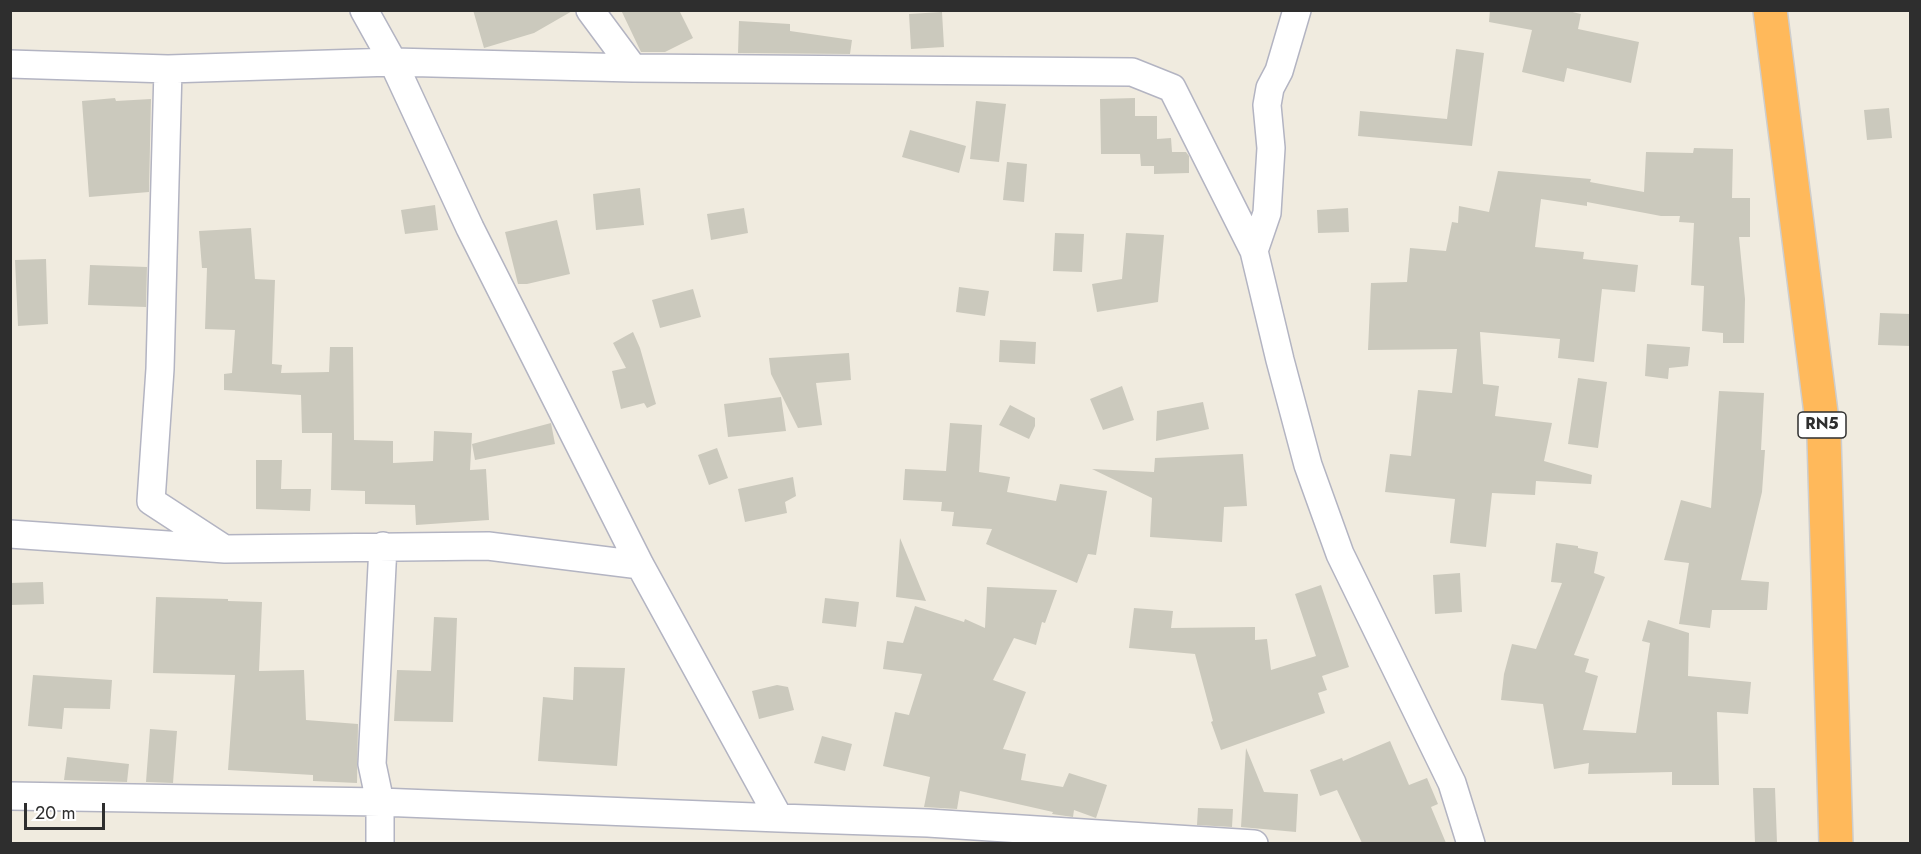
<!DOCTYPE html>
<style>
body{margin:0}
#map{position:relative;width:1921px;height:854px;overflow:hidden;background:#f0ebdf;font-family:Jost,sans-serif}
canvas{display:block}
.frame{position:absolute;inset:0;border:12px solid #2e2e2e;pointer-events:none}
.scale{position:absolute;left:24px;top:803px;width:81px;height:27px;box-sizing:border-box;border:3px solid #2e2e2e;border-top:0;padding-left:8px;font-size:18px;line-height:21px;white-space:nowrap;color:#2e2e2e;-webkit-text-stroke:4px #fff;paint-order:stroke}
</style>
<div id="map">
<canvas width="1921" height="854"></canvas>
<div class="frame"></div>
<div class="scale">20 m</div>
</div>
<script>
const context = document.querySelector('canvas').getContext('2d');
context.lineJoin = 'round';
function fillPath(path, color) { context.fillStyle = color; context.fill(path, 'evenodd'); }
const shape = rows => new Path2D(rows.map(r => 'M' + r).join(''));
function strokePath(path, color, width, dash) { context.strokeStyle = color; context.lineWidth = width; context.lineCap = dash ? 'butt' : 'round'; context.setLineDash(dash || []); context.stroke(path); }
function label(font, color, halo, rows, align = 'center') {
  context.font = font + ' Jost,sans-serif'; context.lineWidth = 4.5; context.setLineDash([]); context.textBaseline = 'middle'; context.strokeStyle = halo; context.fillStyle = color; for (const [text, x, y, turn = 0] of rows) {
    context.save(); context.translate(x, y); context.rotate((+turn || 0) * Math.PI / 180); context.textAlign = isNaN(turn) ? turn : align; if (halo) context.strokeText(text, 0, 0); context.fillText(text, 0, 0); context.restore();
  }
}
const building = shape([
 [473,10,574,10,534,33,484,48],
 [621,10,679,10,693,38,665,52,641,52],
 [1490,10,1564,10,1581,14,1578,29,1639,42,1631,83,1567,68,1564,82,1522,72,1532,30,1489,22],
 [942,12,944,47,911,49,909,14],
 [739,21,790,24,790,31,852,40,850,54,738,53],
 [1456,49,1484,53,1472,146,1358,136,1360,111,1447,119],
 [115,98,116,101,151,99,149,192,89,197,82,101],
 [1135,98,1135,116,1157,116,1157,139,1171,138,1172,152,1186,152,1189,156,1189,173,1154,174,1154,166,1141,166,1140,154,1101,154,1100,99],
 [976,101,1006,104,999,162,970,159],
 [1889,108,1892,138,1867,140,1864,110],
 [910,130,966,146,959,173,902,157],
 [1694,148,1733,149,1732,198,1750,198,1750,237,1739,237,1745,299,1744,343,1723,343,1723,333,1702,331,1704,286,1691,285,1694,223,1679,222,1680,216,1661,216,1587,202,1587,206,1541,199,1535,247,1584,252,1583,259,1638,265,1635,292,1602,289,1594,362,1558,358,1560,339,1480,332,1483,384,1499,386,1495,416,1552,423,1544,461,1592,475,1591,484,1536,481,1535,495,1492,493,1486,547,1450,543,1455,499,1385,492,1390,454,1411,456,1418,390,1452,393,1457,349,1368,350,1371,283,1407,282,1410,248,1446,251,1452,222,1458,223,1459,206,1489,212,1498,171,1591,179,1590,182,1644,192,1646,152,1693,153],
 [1007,162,1027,164,1024,202,1003,200],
 [640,188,644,225,596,230,593,194],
 [435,205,438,230,405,234,401,210],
 [744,208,748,233,711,240,707,214],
 [1348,208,1349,232,1318,233,1317,210],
 [557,220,570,274,527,284,518,284,505,232],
 [251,228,255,279,275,280,272,364,282,365,281,373,329,372,330,347,353,347,354,440,393,441,393,463,433,461,434,431,472,433,470,470,486,469,489,520,416,525,415,505,365,504,365,491,331,490,332,433,302,433,301,395,224,390,224,374,232,373,235,330,205,329,207,268,202,268,199,231],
 [1055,233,1084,234,1082,272,1053,271],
 [1126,233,1164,235,1158,302,1097,312,1092,284,1122,279],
 [46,259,48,324,18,326,15,260],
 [90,265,147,267,146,307,88,305],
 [959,287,989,291,985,316,956,312],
 [693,289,701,317,660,328,652,300],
 [1880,313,1911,314,1911,346,1878,345],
 [633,332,640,348,656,404,647,408,644,403,621,409,612,371,626,368,613,343],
 [1000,340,1036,342,1035,364,999,362],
 [1647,344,1690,347,1688,366,1669,368,1668,379,1645,376],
 [849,353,851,380,816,383,822,425,798,428,771,374,769,358],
 [1578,378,1607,382,1598,448,1568,444],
 [1122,386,1134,420,1103,430,1090,399],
 [1719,391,1764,393,1761,450,1765,450,1762,492,1741,580,1769,582,1767,610,1712,610,1710,628,1679,624,1689,563,1664,560,1681,500,1711,508],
 [781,397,786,431,728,437,724,404],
 [1203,402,1209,429,1156,441,1157,411],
 [1010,405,1035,418,1035,426,1029,439,999,425],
 [551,423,555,444,475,460,472,444],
 [950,423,982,425,979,472,1010,477,1007,492,1056,501,1060,484,1107,491,1096,555,1088,554,1077,583,986,544,992,529,952,526,954,512,941,511,942,502,903,500,905,469,946,471],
 [717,448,728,478,709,485,698,455],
 [1243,454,1247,506,1224,507,1222,542,1150,537,1152,498,1092,469,1154,472,1155,458],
 [256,460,282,460,281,489,311,489,310,511,256,509],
 [793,477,796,496,785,502,787,513,745,522,738,489],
 [900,538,926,601,896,597],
 [1556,543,1578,546,1578,548,1598,552,1594,573,1605,577,1574,655,1589,659,1585,672,1598,676,1583,730,1636,733,1650,643,1642,641,1648,620,1689,633,1688,676,1751,682,1748,714,1717,712,1719,785,1672,785,1672,772,1588,774,1589,763,1554,769,1543,704,1501,700,1504,674,1512,644,1536,649,1562,583,1551,582],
 [1460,573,1462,612,1435,614,1433,575],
 [43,582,44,604,10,605,10,583],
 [1321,585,1349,667,1322,676,1327,690,1318,693,1325,713,1221,750,1211,722,1213,721,1195,654,1129,648,1134,608,1173,611,1171,628,1255,627,1255,640,1267,639,1271,670,1316,656,1295,594],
 [987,587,1057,590,1045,623,1042,622,1036,645,1014,638,993,680,1026,692,1003,749,1026,754,1021,780,1063,787,1069,773,1107,785,1096,818,1074,810,1073,817,1052,814,1053,812,960,791,957,809,924,807,930,777,883,766,895,712,909,715,922,674,883,669,887,641,903,643,915,606,964,622,965,619,985,628],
 [156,597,228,599,228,601,262,602,259,671,304,670,306,720,358,724,357,783,313,781,313,775,228,770,235,675,153,673],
 [825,598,859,602,856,627,822,623],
 [434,617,457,618,453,722,394,721,397,670,431,671],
 [574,667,625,668,617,766,538,761,543,697,573,700],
 [33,675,112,680,110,709,64,708,62,729,28,726],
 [777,685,788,687,794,710,759,719,752,691],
 [150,729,177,731,173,783,146,782],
 [822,736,852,744,845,771,814,763],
 [1390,741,1409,785,1427,778,1438,804,1431,807,1446,843,1362,843,1337,790,1320,796,1310,770,1342,758,1343,761],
 [1246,748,1264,792,1298,794,1296,832,1241,827],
 [67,757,129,764,127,782,64,780],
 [1753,788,1775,788,1777,843,1755,843],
 [1198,808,1233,809,1232,827,1197,825]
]);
const street = shape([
 [364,10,393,62,470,228,640,565,779,818,928,823,1254,844],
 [590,10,633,68],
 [10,64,168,69,393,62,633,68,1132,72,1172,88,1254,251,1280,360,1308,465,1340,554,1452,783,1471,844],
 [168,69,160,369,151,501,223,548],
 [1254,251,1267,213,1271,148,1267,105,1270,88,1279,71,1297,10],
 [10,534,225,549,488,546,640,565],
 [10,796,380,802,779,818],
 [380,844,380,802,372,764,383,546]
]);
const highway = shape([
 [1770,10,1824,437,1836,844]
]);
const shields = [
 [1822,425,48]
];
const shieldNames = [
 ["RN5",1822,425]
];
fillPath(building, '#cbc9bd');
strokePath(street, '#b3b4c2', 30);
strokePath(highway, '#cdcdcd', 36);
strokePath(street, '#fff', 27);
strokePath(highway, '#ffb95b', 33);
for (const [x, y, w] of shields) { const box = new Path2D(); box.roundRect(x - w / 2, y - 13, w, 26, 4.5); context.fillStyle = '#fff'; context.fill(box); strokePath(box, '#2e2e2e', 1.5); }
label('bold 16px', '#2e2e2e', null, shieldNames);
</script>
